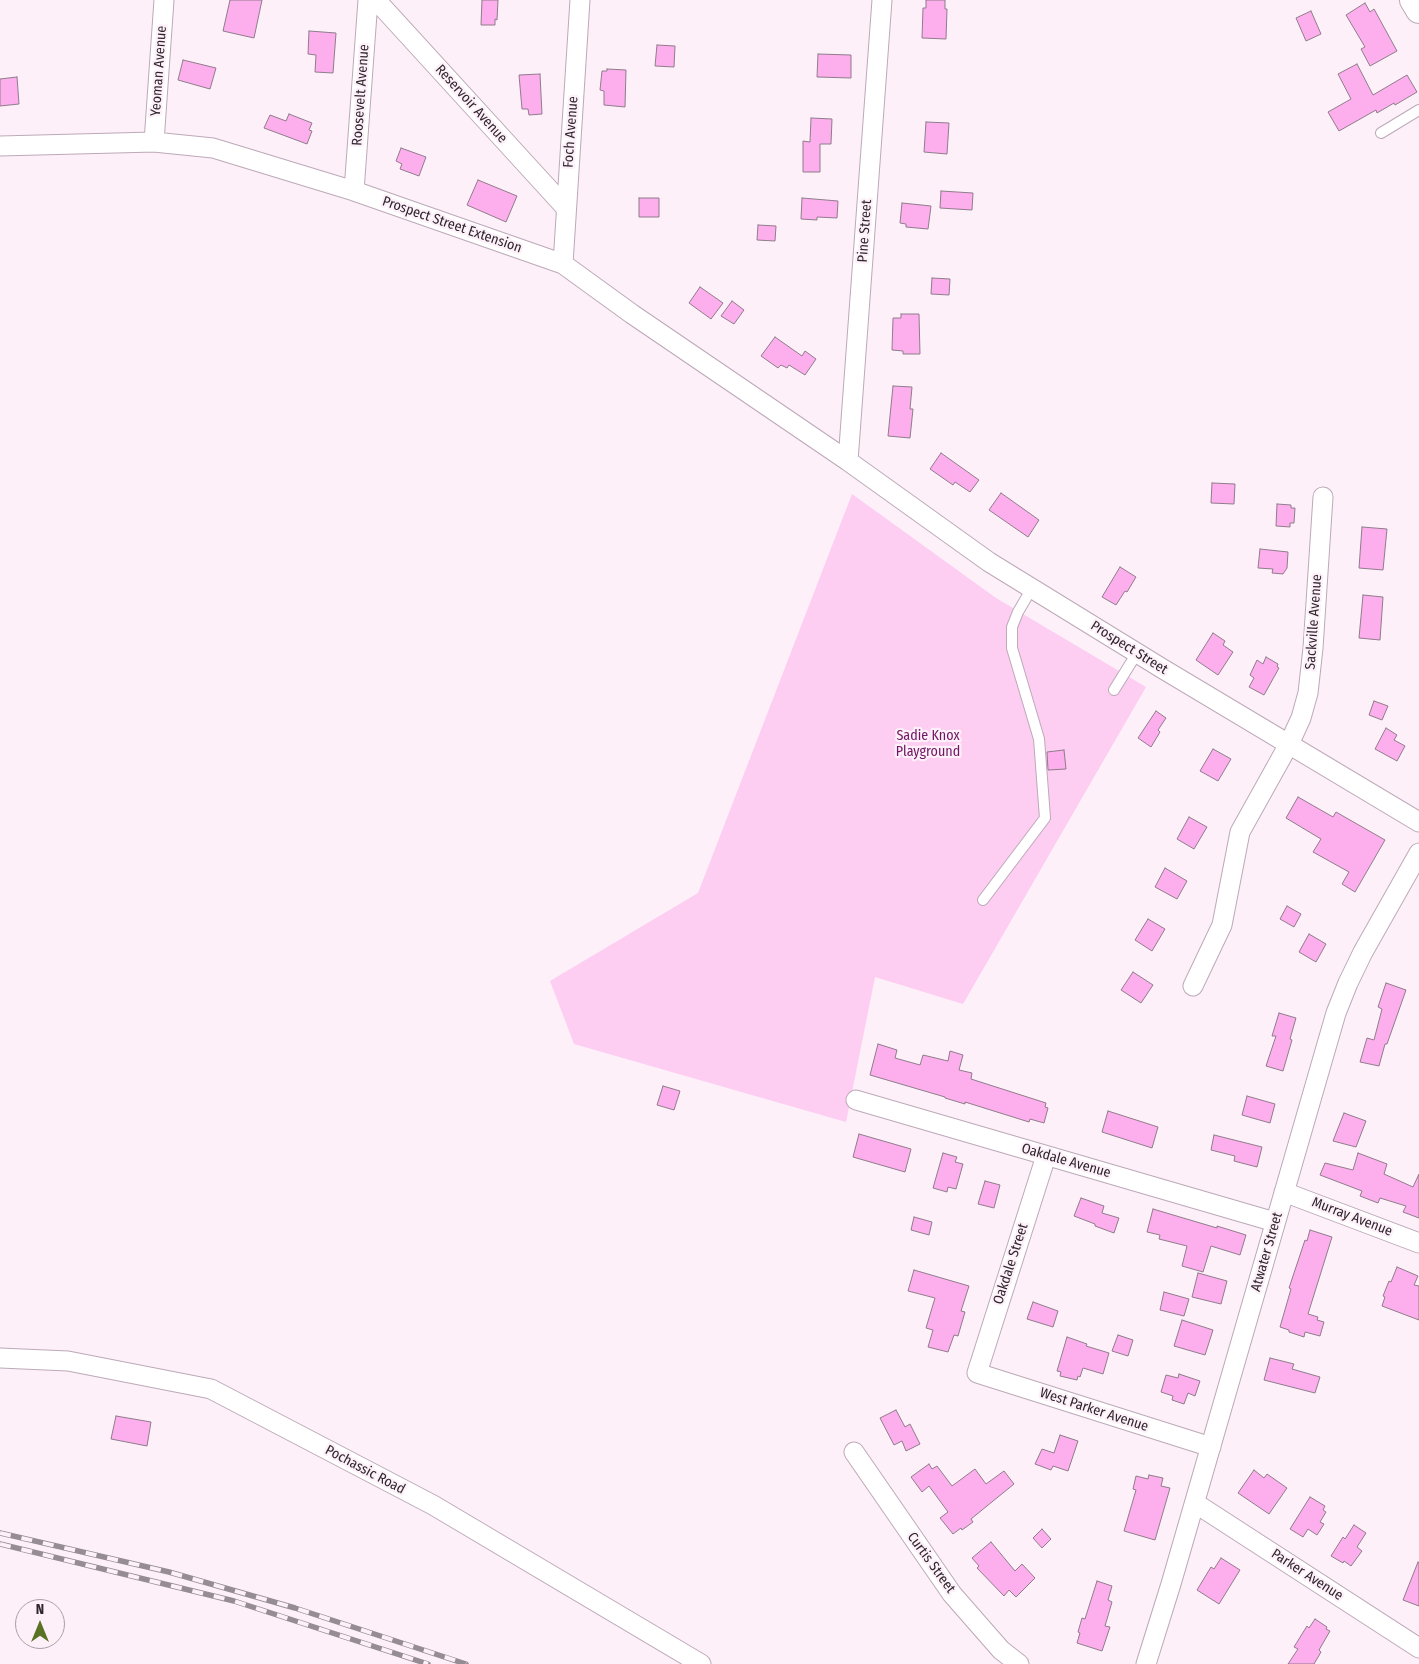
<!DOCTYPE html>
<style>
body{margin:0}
#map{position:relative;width:1419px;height:1664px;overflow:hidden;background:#fdf0f9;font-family:"Fira Sans Condensed",sans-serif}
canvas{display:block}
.north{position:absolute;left:15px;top:1599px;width:50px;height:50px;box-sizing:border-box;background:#fdf0f9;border:1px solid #aa9fa7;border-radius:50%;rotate:0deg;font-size:14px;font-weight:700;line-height:20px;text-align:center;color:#2e262c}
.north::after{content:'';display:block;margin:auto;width:18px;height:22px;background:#5a7223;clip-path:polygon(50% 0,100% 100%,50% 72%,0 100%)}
</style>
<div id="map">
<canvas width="1419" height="1664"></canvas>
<div class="north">N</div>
</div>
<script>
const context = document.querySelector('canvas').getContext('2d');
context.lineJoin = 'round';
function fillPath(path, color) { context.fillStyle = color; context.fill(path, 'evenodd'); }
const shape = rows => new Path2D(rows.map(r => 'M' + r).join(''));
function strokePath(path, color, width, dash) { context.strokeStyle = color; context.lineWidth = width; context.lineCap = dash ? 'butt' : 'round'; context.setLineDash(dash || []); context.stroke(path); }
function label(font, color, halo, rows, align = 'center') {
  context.font = font + ' "Fira Sans Condensed",sans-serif'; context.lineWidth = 4.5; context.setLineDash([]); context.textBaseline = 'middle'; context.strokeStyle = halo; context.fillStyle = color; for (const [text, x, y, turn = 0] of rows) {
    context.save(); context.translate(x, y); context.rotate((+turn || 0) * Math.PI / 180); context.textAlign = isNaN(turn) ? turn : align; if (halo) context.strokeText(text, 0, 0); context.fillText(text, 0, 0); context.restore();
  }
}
const green = shape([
 [852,494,996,598,1146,687,963,1004,875,977,846,1122,574,1044,550,981,698,893]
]);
const building = shape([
 [230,0,262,0,254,38,223,31,230,0],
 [482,0,498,0,497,20,495,19,495,25,481,25,482,0],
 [926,0,945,0,945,9,947,9,946,39,922,38,923,8,926,8,926,0],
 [1365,3,1370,12,1374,9,1397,51,1370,66,1361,49,1365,47,1346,15,1365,3],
 [1311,11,1321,34,1306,41,1296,18,1311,11],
 [309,31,336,33,333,73,315,72,316,55,308,54,309,31],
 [657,45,675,46,674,67,655,66,657,45],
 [818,54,851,55,851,78,817,77,818,54],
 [183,60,216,68,210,89,178,80,183,60],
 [1357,64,1373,95,1407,75,1417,92,1395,105,1394,103,1377,113,1376,110,1339,131,1328,112,1351,99,1338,74,1357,64],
 [607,69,626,70,625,107,604,105,604,91,600,90,602,71,607,71,607,69],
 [540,74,542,114,529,115,528,109,522,109,519,75,540,74],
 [17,77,19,104,0,106,0,79,17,77],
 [289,114,312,123,309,130,312,131,307,144,264,128,270,115,286,121,289,114],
 [811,118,832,119,831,144,820,144,820,172,803,172,803,141,810,142,811,118],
 [926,122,949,123,947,154,924,152,926,122],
 [401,148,426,157,419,176,400,169,402,164,396,161,401,148],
 [478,180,517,196,506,222,467,205,478,180],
 [941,191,973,193,972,210,940,208,941,191],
 [639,198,659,198,659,217,639,217,639,198],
 [802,198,838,201,837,218,817,217,817,220,801,219,802,198],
 [902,203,931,206,928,229,906,227,906,224,900,223,902,203],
 [758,225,776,226,775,241,757,240,758,225],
 [932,278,950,279,949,295,931,294,932,278],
 [700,287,723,303,711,319,689,303,700,287],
 [732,301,744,310,734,324,721,316,732,301],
 [901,314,919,314,920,354,903,354,903,351,892,350,893,318,901,318,901,314],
 [775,337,802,356,805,351,816,359,805,375,789,365,787,368,781,365,778,368,761,356,775,337],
 [893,386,912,387,910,409,913,409,910,438,888,436,893,386],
 [941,453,979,480,970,492,955,482,953,485,930,469,941,453],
 [1212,483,1235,484,1234,504,1211,503,1212,483],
 [1001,493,1039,520,1028,537,989,510,1001,493],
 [1277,504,1291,505,1291,508,1295,508,1294,523,1290,523,1290,527,1276,526,1277,504],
 [1362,527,1387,529,1383,570,1359,568,1362,527],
 [1260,549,1288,552,1287,568,1283,574,1272,573,1273,569,1258,568,1260,549],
 [1120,567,1136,577,1127,592,1125,591,1116,605,1102,597,1120,567],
 [1363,595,1383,597,1380,640,1359,638,1363,595],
 [1213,633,1225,641,1223,645,1233,652,1218,675,1196,660,1213,633],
 [1266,657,1278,664,1277,667,1279,668,1264,695,1249,687,1254,678,1250,675,1257,660,1263,664,1266,657],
 [1374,701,1388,706,1382,720,1369,715,1374,701],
 [1156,711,1166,718,1158,730,1160,732,1151,747,1138,738,1156,711],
 [1386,728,1397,735,1394,740,1405,746,1397,761,1375,749,1386,728],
 [1213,749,1231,759,1218,781,1200,771,1213,749],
 [1064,750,1066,769,1048,770,1047,752,1064,750],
 [1298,797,1333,817,1336,812,1385,840,1355,892,1342,884,1349,872,1313,852,1321,839,1286,818,1298,797],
 [1189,817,1207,827,1194,849,1177,839,1189,817],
 [1165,868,1187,881,1177,899,1155,887,1165,868],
 [1287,906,1301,914,1294,927,1280,919,1287,906],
 [1148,919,1165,929,1152,951,1135,940,1148,919],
 [1309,934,1326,944,1316,962,1299,952,1309,934],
 [1133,972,1153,985,1141,1003,1121,990,1133,972],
 [1386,983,1406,990,1387,1044,1385,1044,1379,1066,1360,1062,1367,1038,1374,1040,1382,1009,1378,1007,1386,983],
 [1279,1013,1296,1018,1290,1039,1292,1040,1283,1071,1266,1066,1276,1036,1272,1036,1279,1013],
 [878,1044,897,1050,895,1058,920,1065,923,1055,948,1061,950,1051,963,1055,959,1070,972,1073,971,1079,1046,1103,1045,1107,1048,1108,1044,1123,1030,1119,1029,1122,965,1102,965,1104,945,1098,945,1097,870,1075,878,1044],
 [663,1086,680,1091,674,1110,657,1105,663,1086],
 [1247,1096,1275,1104,1270,1123,1242,1115,1247,1096],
 [1108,1111,1158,1127,1152,1148,1102,1132,1108,1111],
 [1344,1113,1366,1121,1356,1147,1333,1141,1344,1113],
 [859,1134,911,1149,905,1172,853,1157,859,1134],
 [1214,1135,1262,1147,1257,1167,1234,1161,1235,1156,1211,1150,1214,1135],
 [943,1153,957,1157,955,1162,963,1164,956,1189,948,1187,947,1192,933,1188,943,1153],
 [1358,1153,1387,1164,1384,1174,1413,1187,1419,1174,1419,1218,1403,1212,1406,1206,1380,1198,1378,1203,1360,1196,1362,1191,1320,1175,1325,1163,1353,1170,1358,1153],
 [985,1181,1000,1185,994,1208,978,1204,985,1181],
 [1081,1198,1104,1206,1102,1213,1119,1218,1114,1233,1095,1226,1095,1224,1074,1216,1081,1198],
 [1153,1209,1217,1228,1217,1226,1246,1235,1240,1255,1211,1246,1203,1272,1182,1266,1187,1246,1159,1239,1160,1235,1147,1232,1153,1209],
 [914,1217,932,1222,929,1235,911,1230,914,1217],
 [1310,1230,1332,1237,1308,1314,1318,1317,1317,1320,1324,1322,1320,1336,1305,1332,1304,1337,1289,1332,1289,1330,1280,1327,1291,1289,1289,1288,1305,1240,1307,1241,1310,1230],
 [1397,1267,1418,1276,1414,1285,1419,1286,1419,1320,1382,1306,1385,1297,1383,1296,1389,1281,1391,1282,1397,1267],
 [914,1270,969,1286,961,1311,965,1312,958,1336,954,1335,948,1352,928,1347,933,1330,926,1328,935,1298,908,1291,914,1270],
 [1198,1273,1227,1281,1221,1304,1192,1297,1198,1273],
 [1164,1292,1189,1299,1184,1316,1160,1310,1164,1292],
 [1033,1302,1058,1311,1053,1327,1027,1319,1033,1302],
 [1182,1320,1213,1330,1205,1355,1174,1346,1182,1320],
 [1118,1335,1133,1340,1128,1356,1112,1351,1118,1335],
 [1067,1337,1087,1344,1086,1346,1109,1353,1103,1374,1083,1368,1080,1377,1078,1376,1077,1380,1060,1376,1061,1372,1057,1371,1067,1337],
 [1270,1358,1294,1364,1292,1369,1320,1377,1315,1393,1264,1380,1270,1358],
 [1179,1374,1200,1381,1195,1396,1188,1393,1184,1404,1172,1400,1173,1396,1161,1392,1166,1375,1178,1378,1179,1374],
 [896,1410,905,1427,910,1424,920,1444,906,1451,902,1441,894,1445,880,1418,896,1410],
 [116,1416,151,1422,147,1446,111,1439,116,1416],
 [1060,1435,1078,1441,1068,1471,1053,1466,1051,1470,1035,1464,1042,1449,1054,1453,1060,1435],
 [929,1464,932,1469,937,1466,952,1486,975,1469,986,1484,1004,1471,1014,1484,971,1519,973,1522,962,1530,961,1528,953,1534,940,1518,948,1512,929,1486,922,1492,911,1477,929,1464],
 [1254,1470,1264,1478,1267,1474,1287,1488,1269,1514,1238,1493,1254,1470],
 [1149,1475,1163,1478,1161,1486,1170,1488,1155,1540,1124,1531,1136,1490,1133,1489,1136,1476,1148,1479,1149,1475],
 [1310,1497,1325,1506,1323,1510,1326,1512,1320,1522,1324,1524,1317,1535,1308,1529,1303,1537,1290,1529,1310,1497],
 [1354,1525,1366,1533,1357,1547,1362,1551,1351,1566,1344,1561,1343,1563,1331,1556,1343,1537,1345,1539,1354,1525],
 [1042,1529,1051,1539,1042,1548,1033,1538,1042,1529],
 [991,1542,1015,1571,1022,1564,1035,1578,1016,1597,1009,1590,1004,1596,977,1568,979,1566,972,1558,991,1542],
 [1221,1558,1240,1570,1219,1604,1197,1590,1211,1567,1214,1569,1221,1558],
 [1418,1562,1419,1563,1419,1606,1403,1600,1418,1562],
 [1097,1581,1112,1586,1108,1600,1112,1602,1105,1626,1110,1627,1102,1651,1077,1643,1080,1633,1078,1632,1082,1618,1085,1619,1097,1581],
 [1315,1619,1327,1627,1326,1629,1330,1631,1319,1650,1321,1652,1314,1664,1288,1664,1298,1649,1294,1647,1307,1626,1309,1628,1315,1619]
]);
const service = shape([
 [1381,133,1419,110],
 [1114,690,1137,653],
 [983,900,1045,818,1039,739,1012,648,1012,627,1018,612,1032,588]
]);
const minor = shape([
 [376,0,566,208],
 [154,142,164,0],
 [0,146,154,142,213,148,354,191,563,264,632,314,848,461,989,562,1163,669,1419,822],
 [354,191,368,0],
 [563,264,580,0],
 [848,461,882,0],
 [1193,986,1222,925,1240,832,1289,744,1301,718,1308,693,1313,648,1323,497],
 [856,1100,1275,1222],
 [1046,1156,977,1373,1211,1447],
 [1284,1192,1419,1243],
 [0,1358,68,1361,211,1389,433,1505,701,1664],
 [854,1452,952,1594,1001,1650,1019,1664],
 [1195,1503,1419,1648],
 [1146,1664,1171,1584,1336,1013,1348,983,1363,952,1419,853]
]);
const secondary = shape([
 [1413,0,1419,10]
]);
const rail = shape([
 [0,1533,169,1572,295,1608,466,1664],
 [0,1544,234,1601,428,1664]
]);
const streetNames = [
 ["Yeoman Avenue",159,71,-86],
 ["Roosevelt Avenue",361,95,-86],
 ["Reservoir Avenue",471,104,48],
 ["Foch Avenue",571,132,-86],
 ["Prospect Street Extension",452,225,19],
 ["Pine Street",865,231,-86],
 ["Sackville Avenue",1314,622,-86],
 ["Prospect Street",1129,648,32],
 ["Oakdale Avenue",1066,1161,16],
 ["Murray Avenue",1352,1217,21],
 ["Atwater Street",1267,1252,-74],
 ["Oakdale Street",1011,1264,-72],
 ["West Parker Avenue",1094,1410,18],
 ["Pochassic Road",365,1470,28],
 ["Curtis Street",931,1563,54],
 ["Parker Avenue",1307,1575,33]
];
const parkNames = [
 ["Sadie Knox",928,736],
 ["Playground",928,752]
];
fillPath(green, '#fdcdf2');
fillPath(building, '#fdaeec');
strokePath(building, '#8f7c8b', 1);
strokePath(service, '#bda9b8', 12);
strokePath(minor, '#bda9b8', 21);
strokePath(secondary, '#bda9b8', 28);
strokePath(service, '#fff', 10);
strokePath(minor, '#fff', 19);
strokePath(secondary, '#fff', 26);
strokePath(rail, '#968c93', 5.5);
strokePath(rail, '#fdf0f9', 4, [11]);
label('14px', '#2e262c', '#fdf0f9', streetNames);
label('14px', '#6f1563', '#fdf0f9', parkNames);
</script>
